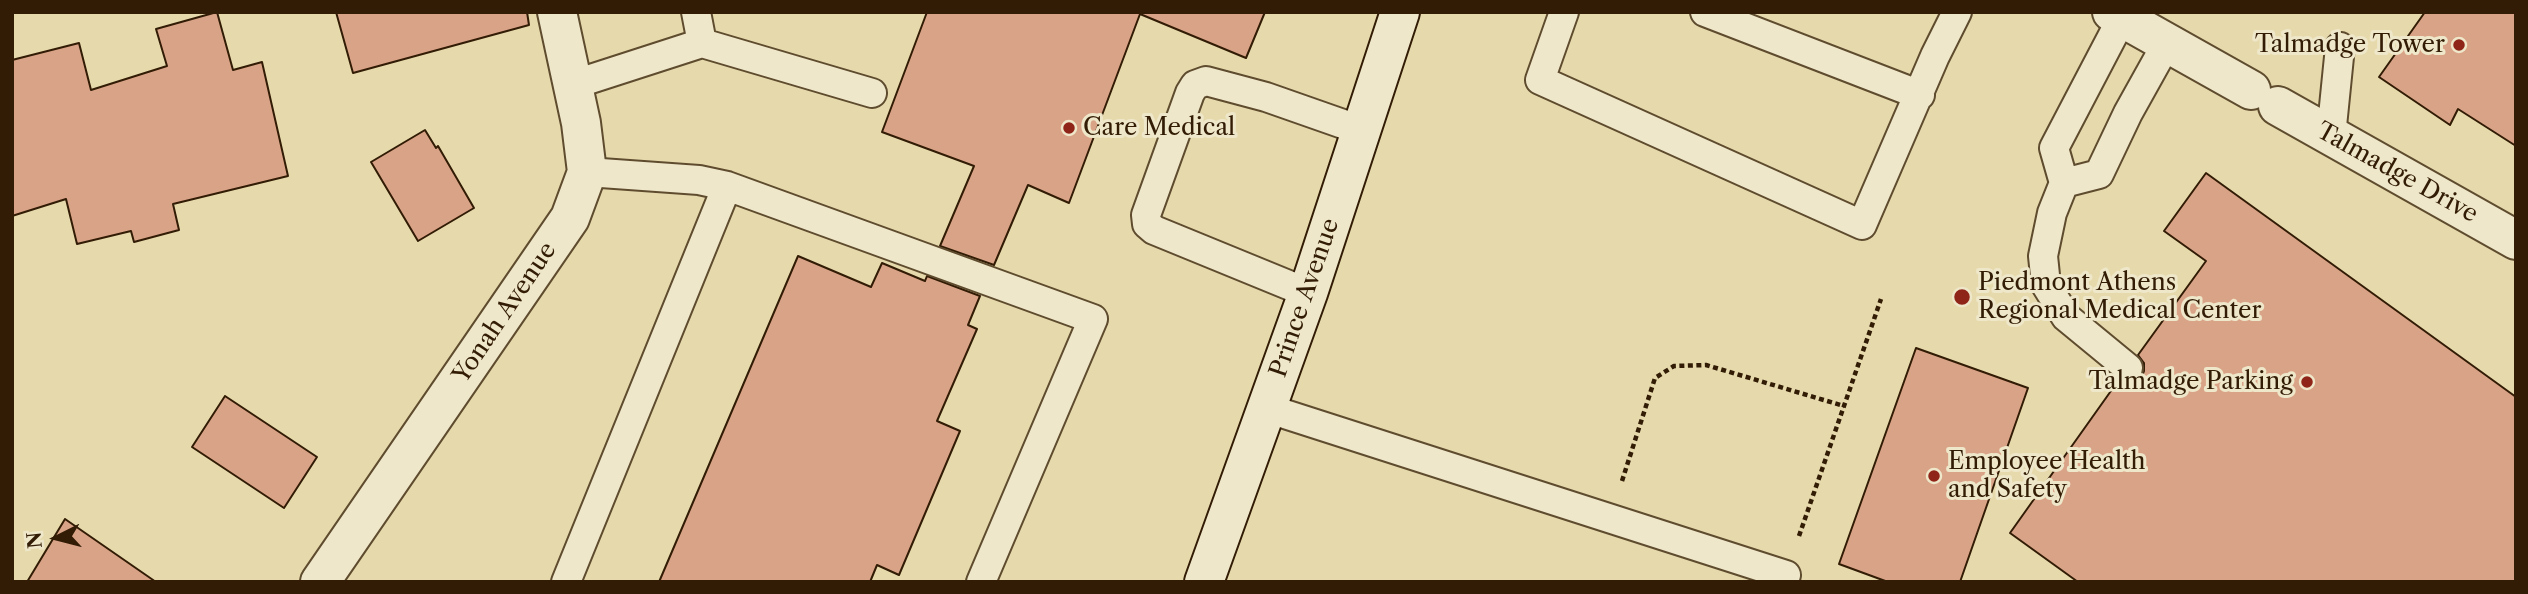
<!DOCTYPE html>
<style>
body{margin:0}
#map{position:relative;width:2528px;height:594px;overflow:hidden;background:#e6daad;font-family:"Libre Caslon Text",serif}
canvas{display:block}
.frame{position:absolute;inset:0;border:14px solid #321c05;pointer-events:none}
.north{position:absolute;left:21px;top:503px;width:70px;height:70px;-webkit-text-stroke:5px #efe7ca;paint-order:stroke;rotate:264deg;font-size:19px;font-weight:700;line-height:28px;text-align:center;color:#321c05}
.north::after{content:'';display:block;margin:auto;width:24px;height:32px;background:#321c05;clip-path:polygon(50% 0,100% 100%,50% 72%,0 100%)}
</style>
<div id="map">
<canvas width="2528" height="594"></canvas>
<div class="frame"></div>
<div class="north">N</div>
</div>
<script>
const context = document.querySelector('canvas').getContext('2d');
context.lineJoin = 'round';
function fillPath(path, color) { context.fillStyle = color; context.fill(path, 'evenodd'); }
const shape = rows => new Path2D(rows.map(r => 'M' + r).join(''));
function strokePath(path, color, width, dash) { context.strokeStyle = color; context.lineWidth = width; context.lineCap = dash ? 'butt' : 'round'; context.setLineDash(dash || []); context.stroke(path); }
function label(font, color, halo, rows, align = 'center') {
  context.font = font + ' "Libre Caslon Text",serif'; context.lineWidth = 6; context.setLineDash([]); context.textBaseline = 'middle'; context.strokeStyle = halo; context.fillStyle = color; for (const [text, x, y, turn = 0] of rows) {
    context.save(); context.translate(x, y); context.rotate((+turn || 0) * Math.PI / 180); context.textAlign = isNaN(turn) ? turn : align; if (halo) context.strokeText(text, 0, 0); context.fillText(text, 0, 0); context.restore();
  }
}
const building = shape([
 [217,12,233,70,262,62,288,176,173,204,179,230,134,242,131,231,77,244,66,199,12,216,12,60,79,43,91,90,167,66,156,29,217,12],
 [336,12,527,12,529,25,353,73,336,12],
 [927,12,1265,12,1246,58,1140,14,1069,203,1028,185,994,265,940,246,974,166,882,132,927,12],
 [2425,12,2516,12,2516,146,2458,109,2450,125,2379,77,2425,12],
 [425,130,436,148,438,146,474,208,418,241,371,162,425,130],
 [2206,173,2516,397,2516,582,2078,582,2010,533,2118,381,2126,384,2133,384,2141,378,2144,371,2144,363,2138,355,2206,261,2164,231,2206,173],
 [798,256,871,287,882,263,925,281,927,276,980,296,968,325,977,329,937,421,960,431,899,575,877,565,870,582,659,582,798,256],
 [1916,348,2028,388,1960,582,1888,582,1839,564,1916,348],
 [225,396,317,457,284,508,192,447,225,396],
 [65,519,156,582,27,582,65,519]
]);
const path = shape([
 [1622,481,1655,378,1674,366,1706,365,1844,406],
 [1799,536,1881,299]
]);
const service = shape([
 [696,12,702,43],
 [1564,12,1540,80,1862,225,1935,56,1957,12],
 [1705,12,1920,95],
 [2122,18,2054,148,2064,183,2052,213,2043,256,2046,285,2066,317,2128,368],
 [572,85,702,43,872,93],
 [2331,136,2340,47],
 [2064,183,2099,174,2128,113,2167,43],
 [727,186,1093,319,981,582],
 [1308,293,1154,230,1147,224,1146,215,1190,93,1195,85,1206,81,1266,97,1363,131],
 [1266,408,1786,575],
 [566,582,727,186,699,180,587,172]
]);
const minor = shape([
 [2112,12,2251,90],
 [2278,106,2516,240],
 [320,582,570,218,587,172,581,123,557,12]
]);
const secondary = shape([
 [1204,582,1308,293,1400,12]
]);
const markers = [
 [2459,45,7,"#8f2418"],
 [1069,128,7,"#8f2418"],
 [1962,297,9,"#8f2418"],
 [2307,382,7,"#8f2418"],
 [1934,476,7,"#8f2418"]
];
const poiNames = [
 ["Talmadge Tower",2445,45,"right"],
 ["Care Medical",1083,128],
 ["Piedmont Athens",1978,283],
 ["Regional Medical Center",1978,311],
 ["Talmadge Parking",2293,382,"right"],
 ["Employee Health",1948,462],
 ["and Safety",1948,490]
];
const streetNames = [
 ["Talmadge Drive",2397,173,29],
 ["Prince Avenue",1305,298,-71],
 ["Yonah Avenue",505,313,-56]
];
fillPath(building, '#d9a387');
strokePath(building, '#321c05', 2);
strokePath(service, '#5f4c2f', 32);
strokePath(minor, '#5f4c2f', 42);
strokePath(secondary, '#321c05', 42);
strokePath(path, '#321c05', 4.5, [5, 3.5]);
strokePath(service, '#efe7ca', 28);
strokePath(minor, '#efe7ca', 38);
strokePath(secondary, '#efe7ca', 38);
for (const [x, y, r, color] of markers) { const dot = new Path2D(); dot.arc(x, y, r, 0, 2 * Math.PI); context.fillStyle = color; context.fill(dot); strokePath(dot, '#efe7ca', 2.5); }
label('24px', '#321c05', '#efe7ca', poiNames, 'left');
label('24px', '#321c05', '#efe7ca', streetNames);
</script>
